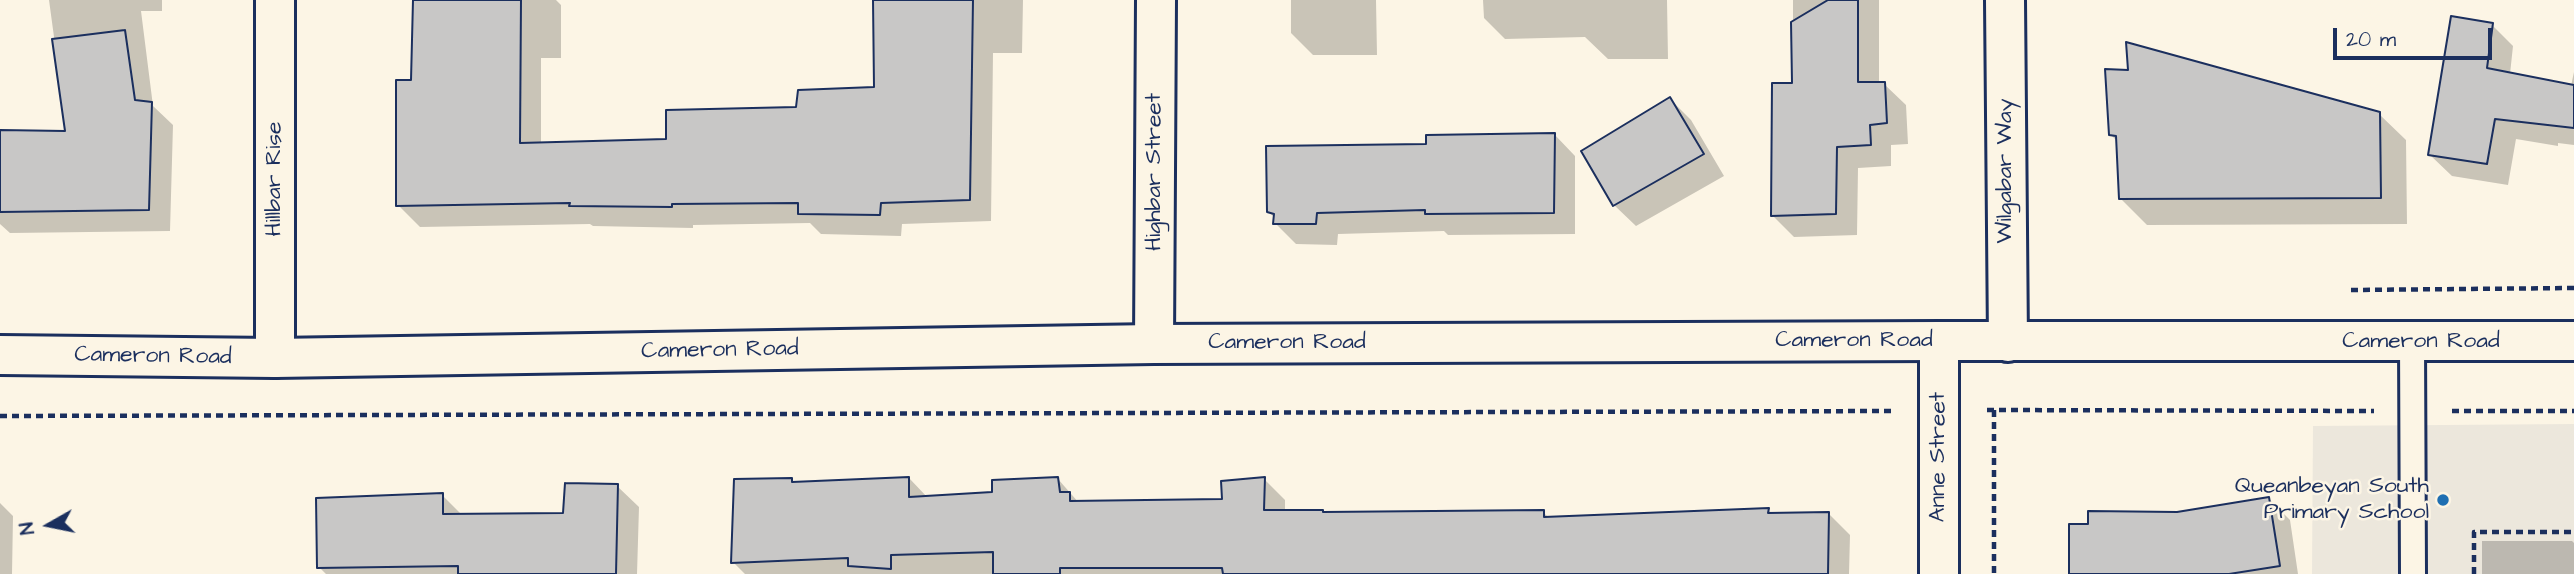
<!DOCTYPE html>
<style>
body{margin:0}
#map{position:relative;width:2574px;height:574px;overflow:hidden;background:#fcf5e5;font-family:"Architects Daughter",sans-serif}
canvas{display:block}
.north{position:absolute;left:14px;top:490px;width:70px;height:70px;-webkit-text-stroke:5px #fcf5e5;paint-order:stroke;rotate:261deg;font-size:19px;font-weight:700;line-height:28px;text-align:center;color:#1b2f5e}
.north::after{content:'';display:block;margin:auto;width:24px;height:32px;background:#1b2f5e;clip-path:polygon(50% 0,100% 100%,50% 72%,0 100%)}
.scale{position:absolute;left:2333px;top:28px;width:159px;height:32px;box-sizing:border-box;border:4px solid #1b2f5e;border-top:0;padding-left:9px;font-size:21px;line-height:24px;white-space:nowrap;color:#1b2f5e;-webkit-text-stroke:5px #fcf5e5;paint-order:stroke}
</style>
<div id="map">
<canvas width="2574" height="574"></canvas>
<div class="north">N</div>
<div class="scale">20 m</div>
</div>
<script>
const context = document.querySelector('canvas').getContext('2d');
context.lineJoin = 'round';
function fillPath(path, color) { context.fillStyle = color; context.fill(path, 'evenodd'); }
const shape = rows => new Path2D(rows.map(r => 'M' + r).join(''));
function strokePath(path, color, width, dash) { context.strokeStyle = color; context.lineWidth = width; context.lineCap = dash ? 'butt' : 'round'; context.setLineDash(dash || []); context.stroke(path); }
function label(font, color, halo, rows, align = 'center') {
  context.font = font + ' "Architects Daughter",sans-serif'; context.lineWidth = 5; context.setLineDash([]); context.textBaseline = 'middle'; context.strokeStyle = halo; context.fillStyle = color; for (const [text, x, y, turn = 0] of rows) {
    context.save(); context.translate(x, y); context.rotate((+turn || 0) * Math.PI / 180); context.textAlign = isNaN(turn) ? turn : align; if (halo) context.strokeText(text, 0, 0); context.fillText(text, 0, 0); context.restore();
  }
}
const built = shape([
 [2574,424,2574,574,2312,574,2313,426]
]);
const shadow = shape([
 [49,0,162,0,162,11,141,11,153,106,173,125,170,231,10,233,0,224,0,132,67,133],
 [415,0,556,0,561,5,561,58,541,58,541,144,668,141,876,88,875,0,1023,0,1022,53,993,53,991,221,902,224,901,236,821,234,810,223,693,225,693,228,593,226,590,224,420,227,398,205,412,81],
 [1291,0,1376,0,1377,55,1313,55,1291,33],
 [1483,0,1667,0,1668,59,1608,59,1585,37,1505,39,1484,18],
 [1793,0,1879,0,1879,84,1884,84,1906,105,1908,144,1891,145,1891,166,1858,168,1857,235,1794,237,1772,215,1793,84],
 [2492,25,2513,46,2510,74,2571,86,2574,72,2574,145,2558,143,2558,146,2516,139,2508,185,2452,176,2430,155],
 [1670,99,1691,120,1724,176,1636,226,1614,205],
 [2379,114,2406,140,2407,224,2147,225,2120,198,2118,142,2110,134],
 [1554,134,1575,156,1575,234,1448,235,1444,231,1338,234,1337,245,1296,244,1275,223,1275,218,1268,211,1427,146],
 [909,478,928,498,994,494,1058,479,1079,503,1223,501,1264,479,1285,500,1285,512,1325,514,1543,512,1550,519,1768,510,1773,514,1829,514,1850,535,1849,574,745,574,733,562,791,480,795,484],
 [617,486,639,507,637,574,326,574,319,567,442,495,463,516,564,515],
 [2269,499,2290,520,2298,574,2071,574,2089,525],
 [0,503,13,516,12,574,0,574],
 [2482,541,2572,541,2574,543,2574,574,2482,574]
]);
const building = shape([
 [413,0,521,0,520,143,666,139,666,110,796,107,798,90,874,87,873,0,973,0,970,200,881,203,880,215,798,214,798,203,672,204,672,207,569,206,570,203,396,206,396,80,411,80,413,0],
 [1828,0,1858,0,1858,82,1885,82,1887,123,1870,125,1871,145,1837,147,1836,214,1771,216,1772,83,1792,83,1791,22,1828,0],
 [2451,16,2493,23,2487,68,2574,85,2574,128,2495,119,2487,164,2428,155,2451,16],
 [125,30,135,100,152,102,149,210,0,212,0,130,65,131,52,39,125,30],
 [2126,42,2380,112,2381,198,2119,199,2116,136,2109,135,2105,69,2128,70,2126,42],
 [1670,97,1704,154,1613,206,1581,151,1670,97],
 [1555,133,1554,213,1425,214,1425,210,1317,213,1316,224,1273,224,1274,214,1267,212,1266,146,1426,144,1426,135,1555,133],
 [909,477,909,497,992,492,992,480,1058,477,1060,492,1070,492,1070,501,1222,499,1221,481,1265,477,1264,510,1323,510,1323,512,1544,510,1544,517,1769,508,1768,513,1829,512,1828,574,1223,574,1222,568,1060,568,1060,574,993,574,993,552,891,555,891,569,848,566,848,558,731,563,734,479,792,478,792,482,909,477],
 [565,483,618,484,616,574,458,574,458,566,317,568,316,498,443,493,443,514,563,513,565,483],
 [2269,497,2280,566,2229,574,2069,574,2069,524,2088,524,2088,511,2177,512,2269,497]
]);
const path = shape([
 [2351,290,2574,288],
 [1987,410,2374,411],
 [1994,410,1994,574],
 [2452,411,2574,411],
 [0,416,1891,411],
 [2474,574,2474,532,2574,532]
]);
const lane = shape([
 [2412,342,2413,574]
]);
const street = shape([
 [275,0,275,358],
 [2005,0,2008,342],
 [1154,344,1156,0],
 [1939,574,1939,341]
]);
const secondary = shape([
 [0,355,275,358,1154,344,1939,341,2574,341]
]);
const markers = [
 [2443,500,7,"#1f6fb2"]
];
const streetNames = [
 ["Wilgabar Way",2006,171,-90],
 ["Highbar Street",1155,172,-90],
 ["Hillbar Rise",275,179,-90],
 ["Cameron Road",1854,341],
 ["Cameron Road",2421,342],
 ["Cameron Road",1287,343],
 ["Cameron Road",720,351,-1],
 ["Cameron Road",153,357,1],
 ["Anne Street",1939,457,-90]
];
const poiNames = [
 ["Queanbeyan South",2429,487],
 ["Primary School",2429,513]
];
fillPath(built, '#ece7dc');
fillPath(shadow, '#0003');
fillPath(building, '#c8c7c6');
strokePath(building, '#1b2f5e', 2);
strokePath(lane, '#1b2f5e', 30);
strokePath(street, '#1b2f5e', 44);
strokePath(secondary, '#1b2f5e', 44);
strokePath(path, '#1b2f5e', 4.5, [7, 5]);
strokePath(lane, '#fcf5e5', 24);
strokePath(street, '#fcf5e5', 38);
strokePath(secondary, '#fcf5e5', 38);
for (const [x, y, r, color] of markers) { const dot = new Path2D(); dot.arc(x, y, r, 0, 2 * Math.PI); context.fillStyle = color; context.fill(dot); strokePath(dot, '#fcf5e5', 2.5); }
label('23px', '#1b2f5e', '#fcf5e5', streetNames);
label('23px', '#1b2f5e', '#fcf5e5', poiNames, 'right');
</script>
